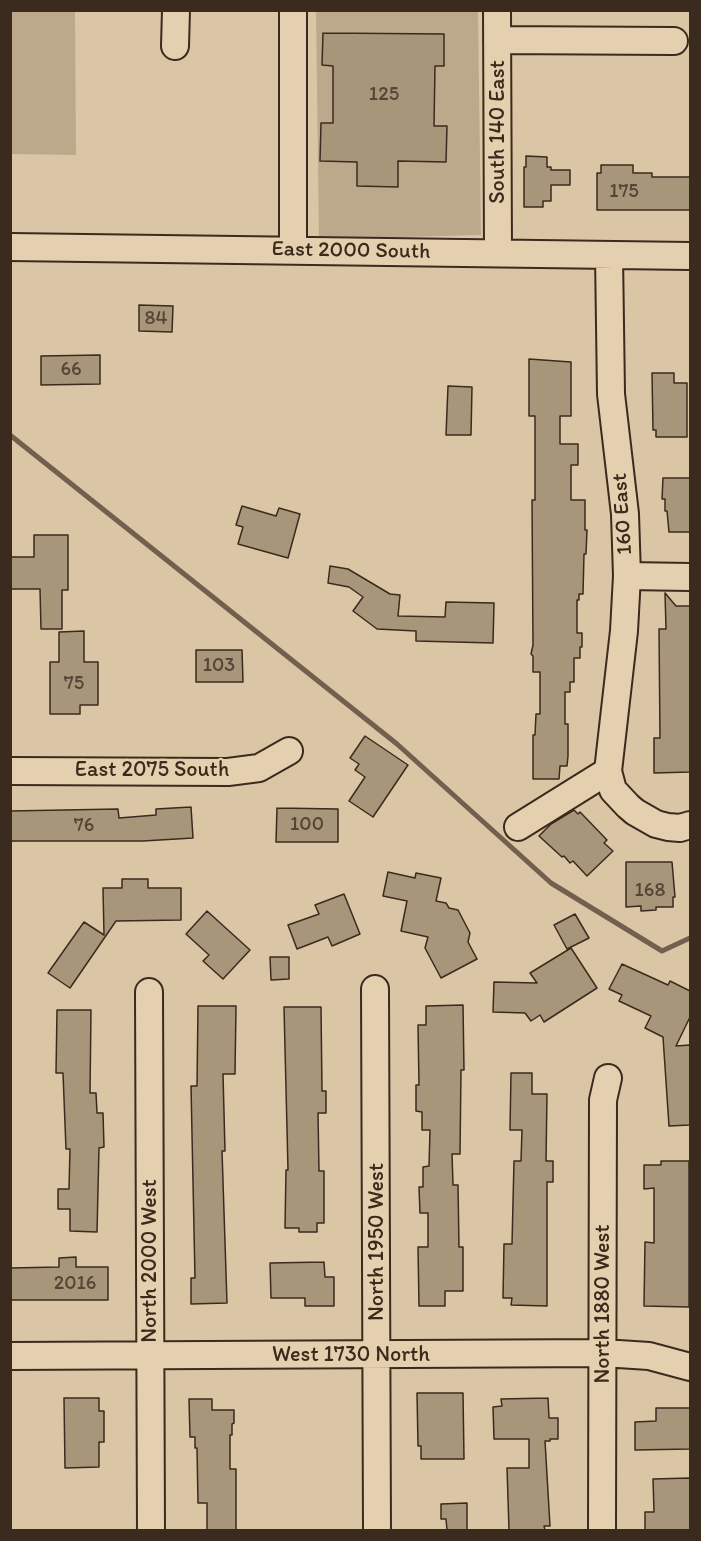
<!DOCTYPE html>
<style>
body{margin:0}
#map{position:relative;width:701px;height:1541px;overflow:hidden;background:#dac6a5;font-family:Itim,sans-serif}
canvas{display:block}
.frame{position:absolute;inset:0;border:12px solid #3b2a1e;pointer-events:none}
</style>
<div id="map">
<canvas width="701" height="1541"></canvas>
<div class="frame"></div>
</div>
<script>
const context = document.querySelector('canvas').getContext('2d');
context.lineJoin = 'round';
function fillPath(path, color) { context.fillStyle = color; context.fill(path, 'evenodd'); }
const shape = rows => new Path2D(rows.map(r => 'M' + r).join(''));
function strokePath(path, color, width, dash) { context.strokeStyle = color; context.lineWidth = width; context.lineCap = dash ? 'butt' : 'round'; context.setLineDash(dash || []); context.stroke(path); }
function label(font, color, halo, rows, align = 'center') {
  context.font = font + ' Itim,sans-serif'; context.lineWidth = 4.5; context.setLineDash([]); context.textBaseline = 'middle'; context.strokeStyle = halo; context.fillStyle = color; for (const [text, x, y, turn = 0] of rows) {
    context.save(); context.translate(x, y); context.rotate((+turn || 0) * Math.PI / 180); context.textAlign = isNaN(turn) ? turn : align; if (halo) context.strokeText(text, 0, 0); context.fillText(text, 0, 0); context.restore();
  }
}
const green = shape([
 [11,10,75,11,76,155,11,154],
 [316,11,478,11,481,235,319,239],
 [323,33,372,34,395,57,396,34,444,34,444,66,435,66,434,126,447,126,446,162,398,161,398,187,357,186,357,162,320,161,321,123,333,123,333,66,322,65]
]);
const stream = shape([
 [10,435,397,744,551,883,662,951,690,938]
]);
const building = shape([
 [323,33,444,34,444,66,435,66,434,126,447,126,446,162,398,161,398,187,357,186,357,162,320,161,321,123,333,123,333,66,322,65,323,33],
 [526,156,547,157,547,167,551,167,551,170,570,170,570,185,551,185,551,201,543,201,543,207,524,207,524,167,526,167,526,156],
 [601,165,633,165,633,173,652,173,652,177,690,177,690,210,597,210,597,173,601,173,601,165],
 [139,305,173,306,172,332,139,331,139,305],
 [100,355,100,384,41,385,41,356,100,355],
 [529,359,571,362,571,416,560,416,560,444,578,444,578,465,571,465,571,500,585,500,585,530,587,530,586,554,584,554,583,594,579,594,579,600,577,600,577,633,582,633,582,647,580,647,580,658,574,658,574,682,570,682,570,692,565,692,565,724,568,724,568,756,567,766,560,766,559,779,533,779,533,735,535,735,536,714,540,714,540,672,533,672,533,656,531,654,533,645,532,500,535,500,535,416,529,416,529,359],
 [652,373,674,373,674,383,687,383,687,437,656,437,656,430,653,430,652,373],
 [448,386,472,387,471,435,446,435,448,386],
 [663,478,690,478,690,532,669,532,667,511,665,511,665,499,662,499,663,478],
 [242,506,276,516,279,508,300,514,288,558,238,544,243,527,236,525,242,506],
 [34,535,68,535,68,590,62,590,62,629,41,629,40,589,10,589,10,557,34,557,34,535],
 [330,566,348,569,390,594,400,595,398,616,445,617,446,602,494,603,493,643,416,641,416,631,377,629,353,611,363,597,349,587,328,583,330,566],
 [665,593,676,606,690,606,690,772,654,773,654,738,660,738,659,629,666,629,665,593],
 [84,631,84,662,98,662,98,705,80,705,80,714,50,714,50,662,59,662,59,632,84,631],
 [196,650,242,650,243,682,196,682,196,650],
 [365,736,408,765,373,817,349,801,365,777,355,770,359,764,350,758,365,736],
 [191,807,193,838,143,841,10,841,10,811,118,809,119,818,156,815,156,809,191,807],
 [277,808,338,809,338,842,276,842,277,808],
 [574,810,578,814,580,812,607,840,604,843,613,851,587,876,573,861,570,863,564,856,562,857,539,836,551,824,574,810],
 [626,862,672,862,675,897,673,897,673,907,656,907,656,910,641,911,641,906,626,907,626,862],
 [388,872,415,878,416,873,441,878,436,901,446,903,449,908,458,910,470,933,468,942,477,959,441,978,425,948,428,937,401,931,407,901,383,896,388,872],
 [122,879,148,879,148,888,181,888,181,920,116,921,70,988,48,973,84,922,104,935,103,888,122,888,122,879],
 [344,894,360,934,332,946,328,937,297,949,288,925,319,914,315,905,344,894],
 [207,911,250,950,223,979,203,961,209,955,186,934,207,911],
 [575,914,589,938,567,949,554,925,575,914],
 [571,948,597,988,544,1022,540,1015,531,1021,525,1013,493,1012,494,982,537,983,530,973,571,948],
 [270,957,289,957,289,979,271,980,270,957],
 [622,964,668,985,670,981,690,991,690,1017,676,1046,690,1045,690,1125,669,1126,663,1037,645,1028,651,1016,619,1001,622,995,609,989,622,964],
 [463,1005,464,1070,461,1070,460,1154,452,1154,453,1185,458,1185,459,1247,463,1247,463,1291,445,1291,445,1306,419,1306,418,1247,428,1247,428,1213,420,1213,419,1187,423,1187,423,1167,429,1166,430,1130,422,1130,422,1112,416,1111,416,1085,419,1085,418,1025,426,1025,426,1006,463,1005],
 [198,1006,236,1006,235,1074,223,1074,225,1151,222,1151,227,1303,191,1304,191,1278,195,1278,191,1086,197,1086,198,1006],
 [284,1007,321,1007,322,1091,326,1091,326,1113,318,1113,319,1171,324,1171,324,1223,317,1223,317,1232,299,1232,299,1228,285,1228,286,1170,288,1170,284,1007],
 [57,1010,91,1010,90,1093,96,1093,97,1113,103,1113,104,1147,99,1148,97,1232,70,1231,70,1209,58,1209,58,1189,69,1189,70,1149,66,1149,63,1073,56,1073,57,1010],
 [511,1073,532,1073,532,1094,547,1094,546,1161,553,1161,553,1182,547,1182,547,1306,511,1305,512,1298,503,1298,504,1244,512,1244,514,1161,521,1161,522,1130,510,1130,511,1073],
 [661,1161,689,1161,689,1307,644,1306,645,1242,654,1243,654,1188,644,1189,644,1165,661,1165,661,1161],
 [76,1257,76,1267,108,1267,108,1300,10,1300,10,1268,59,1267,59,1258,76,1257],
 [324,1262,325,1277,334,1277,334,1306,305,1306,305,1298,271,1298,270,1263,324,1262],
 [417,1393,463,1393,464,1459,421,1459,421,1446,418,1446,417,1393],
 [64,1398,99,1398,99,1411,104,1411,104,1442,99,1442,99,1467,65,1468,64,1398],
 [548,1398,549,1418,558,1418,558,1439,550,1439,550,1441,545,1441,550,1526,544,1526,545,1530,509,1530,507,1468,529,1468,529,1439,494,1439,493,1407,502,1406,501,1399,548,1398],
 [189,1399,212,1399,212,1410,234,1410,234,1423,232,1424,232,1435,230,1435,230,1469,236,1469,236,1530,207,1530,207,1503,198,1503,197,1448,195,1448,195,1437,190,1437,189,1399],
 [656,1408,690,1408,690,1449,635,1450,635,1422,656,1421,656,1408],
 [690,1478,690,1530,645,1530,645,1512,654,1512,653,1479,690,1478],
 [467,1503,467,1530,447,1530,446,1519,441,1519,441,1504,467,1503]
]);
const minor = shape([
 [293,10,293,250],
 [497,10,498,253],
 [497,40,674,41],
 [175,46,176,10],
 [10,247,690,256],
 [609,255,611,394,625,514,627,576,624,631,608,771,613,790,628,806,635,812,656,824,668,827,680,828,690,825],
 [627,576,690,577],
 [10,771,228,772,259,768,289,751],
 [518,827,608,771],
 [375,989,377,1530],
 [149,992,151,1530],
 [10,1356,603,1353,649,1356,690,1367],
 [602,1530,603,1100,608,1078]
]);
const numberNames = [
 ["125",384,95],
 ["175",624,192],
 ["84",156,319],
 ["66",71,370],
 ["103",219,666],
 ["75",74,684],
 ["100",307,825],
 ["76",84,826],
 ["168",650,891],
 ["2016",75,1284]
];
const streetNames = [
 ["South 140 East",498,132,-90],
 ["East 2000 South",351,251,1],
 ["160 East",623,514,-94],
 ["East 2075 South",152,770],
 ["North 1950 West",377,1242,-90],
 ["North 2000 West",150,1261,-90],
 ["North 1880 West",603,1304,-90],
 ["West 1730 North",351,1355]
];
fillPath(green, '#bca98c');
strokePath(stream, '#725f4d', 5);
fillPath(building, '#a8967b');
strokePath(building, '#3b2a1e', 1.5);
strokePath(minor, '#3b2a1e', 30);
strokePath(minor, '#e4d0ae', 26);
label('20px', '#564535', null, numberNames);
label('22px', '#3b2a1e', '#e4d0ae', streetNames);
</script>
